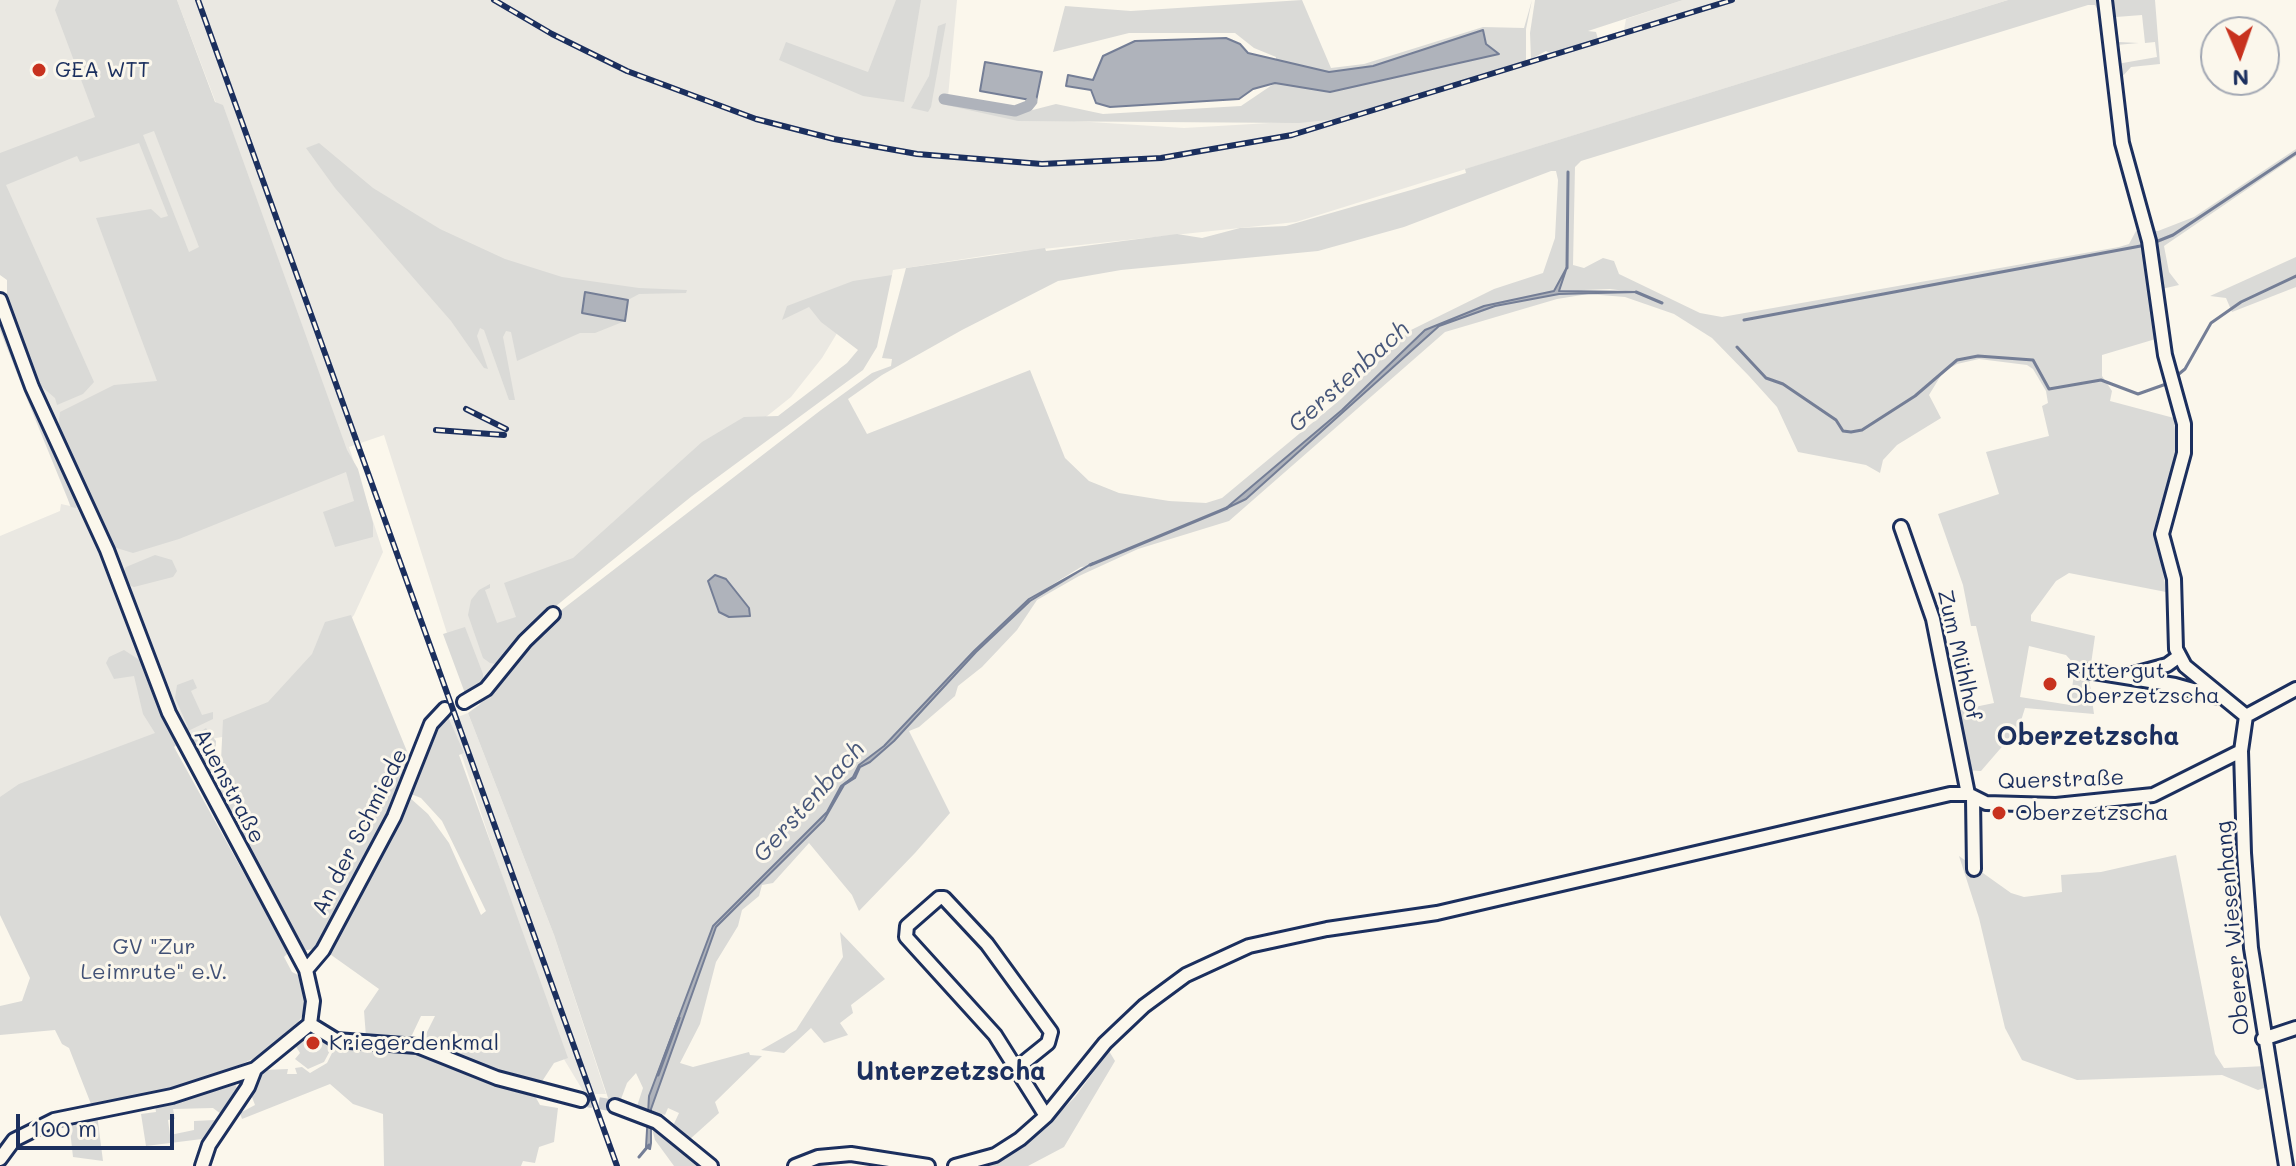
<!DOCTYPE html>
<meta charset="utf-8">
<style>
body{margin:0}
#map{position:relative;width:2296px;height:1166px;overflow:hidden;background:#fbf7ec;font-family:Mali,sans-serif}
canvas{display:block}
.north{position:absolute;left:2200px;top:16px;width:80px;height:80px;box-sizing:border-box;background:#fbf7ec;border:2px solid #a1a7b3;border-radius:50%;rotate:178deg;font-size:22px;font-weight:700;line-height:32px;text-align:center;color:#1b2f5e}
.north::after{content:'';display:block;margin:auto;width:28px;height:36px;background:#c8321e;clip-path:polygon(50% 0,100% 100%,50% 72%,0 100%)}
.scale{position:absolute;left:16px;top:1114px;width:158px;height:36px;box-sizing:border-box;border:4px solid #1b2f5e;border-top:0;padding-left:10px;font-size:24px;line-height:28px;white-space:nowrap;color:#1b2f5e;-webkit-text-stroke:6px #fbf7ec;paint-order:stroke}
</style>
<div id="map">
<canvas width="2296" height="1166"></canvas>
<div class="north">N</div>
<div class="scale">100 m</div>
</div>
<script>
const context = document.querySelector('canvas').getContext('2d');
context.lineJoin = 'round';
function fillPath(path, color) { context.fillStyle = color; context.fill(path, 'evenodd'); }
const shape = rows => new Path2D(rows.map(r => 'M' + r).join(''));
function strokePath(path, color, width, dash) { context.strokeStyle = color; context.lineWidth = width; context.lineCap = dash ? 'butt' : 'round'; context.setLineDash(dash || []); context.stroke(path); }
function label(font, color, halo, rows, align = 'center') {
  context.font = font + ' Mali,sans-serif'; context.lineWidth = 6; context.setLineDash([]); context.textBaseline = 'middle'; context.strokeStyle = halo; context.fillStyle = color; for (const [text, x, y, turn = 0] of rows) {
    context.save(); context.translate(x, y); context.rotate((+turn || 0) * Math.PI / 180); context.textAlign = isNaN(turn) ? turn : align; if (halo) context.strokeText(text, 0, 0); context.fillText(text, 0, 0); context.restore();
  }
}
const built = shape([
 [0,0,68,0,209,94,267,238,177,0,957,0,948,97,1028,118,1184,128,1338,119,1624,30,1626,19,1683,0,2008,0,1296,222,996,254,893,270,892,275,865,287,822,358,791,397,580,565,482,690,453,652,384,435,349,447,383,552,354,615,277,719,238,734,174,746,0,818,0,536,60,511,61,504,70,506,0,255],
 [468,713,554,935,606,1094,585,1094,562,1056,450,720]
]);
const green = shape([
 [59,0,177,0,215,102,223,105,347,450,358,469,373,523,373,537,335,547,323,512,354,501,346,472,179,539,133,553,110,546,58,430,60,412,114,385,157,381,96,218,151,209,161,218,168,216,139,143,80,162,77,156,6,185,94,382,83,394,57,405,55,398,41,386,7,296,7,280,0,275,0,153,95,117,55,10],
 [154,131,199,247,189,252,143,135],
 [896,0,921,0,904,102,863,96,779,60,786,42,868,72],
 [1302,0,1331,68,1364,64,1483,27,1524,28,1532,0,1526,29,1526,61,1338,119,1299,123,1018,121,946,105,948,102,1021,113,1056,104,1103,114,1241,106,1275,83,1276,57,1254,48,1235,33,1129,33,1053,52,1065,6,1131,11],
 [1535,0,1683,0,1588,31,1596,32,1598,39,1551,54,1546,51,1531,59,1530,33],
 [2008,0,2097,0,2102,18,2095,5,2088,5,1581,161,1575,167,1573,265,1584,268,1603,258,1614,261,1619,274,1700,313,1722,317,2119,247,2129,244,2136,231,2158,231,2194,217,2296,149,2296,156,2164,246,2169,272,2179,285,2153,291,2159,338,2102,355,2102,376,2112,391,2110,401,2174,418,2177,453,2156,521,2166,592,2069,573,2056,581,2031,615,2031,621,2095,636,2089,678,2094,714,2025,708,2019,727,1981,771,1966,770,1955,711,1994,703,1976,626,1971,626,1963,585,1938,514,1999,494,1986,452,2049,436,2042,406,2048,403,2046,391,2033,369,2027,365,1979,359,1957,364,1943,372,1929,395,1941,418,1897,445,1883,460,1880,473,1866,465,1798,452,1777,407,1749,376,1712,338,1674,314,1625,297,1588,294,1557,299,1445,332,1229,521,1138,549,1079,576,1037,600,1017,630,982,667,958,686,955,696,919,727,909,731,950,813,915,853,859,911,852,895,809,843,773,883,762,885,759,896,742,910,738,926,716,962,700,1024,680,1063,693,1067,749,1052,750,1055,762,1056,715,1102,719,1113,689,1140,672,1128,679,1113,668,1108,665,1115,660,1113,662,1121,651,1109,716,927,824,820,844,785,855,778,860,767,870,762,894,741,976,652,1030,601,1090,566,1081,567,1029,599,974,651,884,746,859,766,853,777,847,780,827,812,713,926,649,1096,647,1110,637,1106,643,1088,636,1073,627,1083,621,1099,609,1101,554,935,468,713,479,705,555,615,821,410,872,373,891,366,892,359,882,358,906,268,1045,248,1046,251,1177,234,1202,238,1240,228,1286,226,1411,190,1466,173,1465,169],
 [1551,171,1556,171,1558,180,1555,238,1543,273,1494,289,1409,331,1341,399,1222,498,1206,503,1169,501,1119,493,1089,481,1065,458,1030,370,867,434,848,399,882,375,962,330,1058,281,1121,270,1318,251,1404,227],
 [1566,270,1558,291,1610,289,1633,292,1559,294,1495,306,1439,326,1246,499,1228,507,1342,410,1425,330,1484,306,1554,291],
 [2029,646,2066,655,2075,665,2070,705,2020,697],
 [2111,0,2155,0,2160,64,2131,67,2121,78,2119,89,2117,64,2157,57,2155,42,2145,43,2142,15,2116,17,2119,42,2139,43,2116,45],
 [946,23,931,107,928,112,911,108,929,76,938,26],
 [319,143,373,188,440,229,505,259,562,277,639,288,687,290,686,293,639,294,628,300,585,292,582,313,625,321,595,333,580,333,517,361,511,332,506,331,503,337,515,400,509,400,484,330,480,328,477,336,488,369,484,368,451,321,335,188,306,148],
 [2296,257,2296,287,2232,312,2226,298,2210,296],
 [892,275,877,347,863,370,692,496,578,588,539,620,502,665,490,663,483,658,468,615,471,600,479,590,490,584,490,588,485,590,497,623,516,617,504,583,573,558,702,442,744,417,778,416,847,363,858,350,821,322,809,307,782,320,787,306,853,281],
 [0,315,78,502,76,508,71,507,27,399,0,330],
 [155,555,172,560,177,571,173,577,134,587,126,584,126,574,122,574,126,567],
 [351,615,413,766,319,948,302,951,219,800,223,720,268,702,312,654,325,622],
 [465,627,483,674,483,684,466,696,443,634],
 [124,650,141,661,157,708,179,743,174,747,288,953,284,957,292,972,302,977,307,1000,305,1012,292,1031,257,1057,200,1083,156,1095,91,1104,69,1048,62,1044,55,1030,0,1035,0,1006,22,1001,30,978,0,915,0,797,19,784,155,733,143,714,134,676,114,679,106,663,109,657],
 [193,679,197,688,191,691,202,715,213,712,213,719,188,731,183,729,167,697,168,687,169,697,185,728,188,727,175,698,177,685],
 [447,714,464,753,459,755,568,1058,554,1063,539,1086,506,1077,422,1042,435,1016,421,1016,412,1035,406,1038,366,1037,364,1011,379,989,327,952,409,797,428,814,449,843,481,915,486,911,442,821,421,798,411,794,432,734],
 [206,728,216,741,213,789,188,740],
 [2176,855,2215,1054,2224,1068,2266,1066,2267,1087,2258,1090,2222,1075,2077,1080,2022,1060,2005,1028,1979,918,1959,856,2011,893,2024,897,2062,892,2061,875,2101,872],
 [840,932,885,979,851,1005,853,1013,840,1023,848,1035,824,1043,811,1028,784,1053,761,1050,796,1030,843,957],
 [306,1036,321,1038,331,1049,324,1062,308,1069,295,1059,300,1053,295,1045],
 [371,1047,420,1051,477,1077,535,1096,540,1105,558,1108,554,1142,539,1147,535,1163,523,1161,521,1166,384,1166,383,1114,353,1104,330,1084,242,1119,240,1113,255,1105,250,1092,263,1070,288,1069,287,1074,297,1074,295,1068,302,1067,310,1073,327,1063,334,1049],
 [1109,1051,1115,1061,1064,1147,1028,1166,985,1166,1026,1143,1048,1124,1075,1097],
 [233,1080,239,1092,221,1114,213,1108,173,1109,175,1119,168,1120,170,1135,194,1130,194,1121,215,1120,202,1139,146,1146,141,1114,156,1112,155,1104],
 [97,1114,103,1161,73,1157,69,1121],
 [651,1125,657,1128,704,1166,674,1166,655,1140]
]);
const water = shape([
 [1483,30,1486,44,1499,54,1330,92,1275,83,1253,89,1239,99,1110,107,1096,103,1091,90,1066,86,1068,75,1093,80,1103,56,1135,41,1226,38,1240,44,1248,53,1329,72,1373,66,1483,30],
 [985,62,1042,72,1036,101,980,91,985,62],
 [1567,267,1559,291,1637,292,1559,294,1495,306,1439,326,1246,499,1225,509,1342,410,1425,330,1484,306,1554,291,1567,267],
 [585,292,628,300,625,321,582,313,585,292],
 [1093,563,1030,601,976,652,894,741,870,762,860,767,855,778,844,785,824,820,716,927,651,1109,651,1143,650,1149,646,1147,649,1096,713,926,827,812,841,786,853,777,859,765,884,746,974,651,1029,599,1093,563],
 [715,575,726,579,749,608,750,616,729,617,719,612,708,581,715,575]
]);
const stream = shape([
 [2153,243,2173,235,2296,153],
 [1567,268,1568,172],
 [1636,292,1662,303],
 [1744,320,2146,245],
 [1737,347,1766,378,1783,384,1836,420,1843,431,1851,432,1862,430,1915,396,1957,360,1978,356,2033,360,2049,389,2101,380,2138,394,2169,383],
 [2174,378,2185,369,2211,323,2241,302,2296,276],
 [1090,565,1227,508],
 [658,1075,679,1018],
 [639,1157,649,1145]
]);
const canal = shape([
 [944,99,1015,111,1028,106,1032,101]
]);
const minorTunnel = shape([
 [581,1100,615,1106]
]);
const minor = shape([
 [2105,0,2122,143,2149,241,2165,355,2184,424,2184,453,2162,534,2174,579,2176,649,2185,666,2246,716],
 [0,300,32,387,107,550,169,713,306,970,313,1001,310,1024],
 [1901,527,1933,619,1968,794],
 [2088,671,2175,685,2218,697],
 [2130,675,2167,665,2178,657],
 [464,702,486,689,525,641,553,614],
 [2241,751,2244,853,2251,948,2286,1166],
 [1973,798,1974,869],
 [306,970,323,950,394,817,431,724,445,709],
 [310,1024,336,1040,417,1046,497,1078,581,1100],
 [2263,1039,2296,1028],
 [1017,1068,1048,1043,1051,1032,987,944,944,898,939,898,907,926,906,937,995,1035,1046,1116],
 [615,1106,657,1122,711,1166],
 [0,1159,14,1140,54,1120,172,1096,255,1069,310,1024],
 [202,1166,209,1145,248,1087,255,1069],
 [795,1166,818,1157,851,1154,928,1166],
 [955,1166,995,1155,1020,1139,1046,1116,1105,1043,1144,1006,1186,975,1249,946,1327,929,1437,913,1950,794,1968,794,1986,803,2056,805,2153,795,2241,751,2246,716,2296,689]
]);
const rail = shape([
 [198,0,617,1166],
 [494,0,552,34,627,71,756,119,834,139,917,154,1042,164,1161,158,1292,135,1732,0],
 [466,409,506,429],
 [436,430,504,435]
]);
const markers = [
 [39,70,8,"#c8321e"],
 [2050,684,8,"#c8321e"],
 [1999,813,8,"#c8321e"],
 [313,1043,8,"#c8321e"]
];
const poiNames = [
 ["GEA WTT",55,70],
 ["Rittergut",2066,671],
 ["Oberzetzscha",2066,696],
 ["Oberzetzscha",2015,813],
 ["Kriegerdenkmal",329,1043]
];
const streetNames = [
 ["Zum Mühlhof",1959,655,77],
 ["Querstraße",2061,780,-2],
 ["Auenstraße",229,786,62],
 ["An der Schmiede",360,832,-63],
 ["Oberer Wiesenhang",2233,928,-95]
];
const parkNames = [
 ["GV \"Zur",154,947],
 ["Leimrute\" e.V.",154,972]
];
const waterNames = [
 ["Gerstenbach",1349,377,-42],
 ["Gerstenbach",809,802,-48]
];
const quarterNames = [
 ["Oberzetzscha",2088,737],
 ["Unterzetzscha",951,1072]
];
fillPath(built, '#eae8e2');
fillPath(green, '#dadad7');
fillPath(water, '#afb3bb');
strokePath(water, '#747e96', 2);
strokePath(stream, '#747e96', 3);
strokePath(canal, '#afb3bb', 11);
strokePath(minorTunnel, '#cecfd0', 12, [12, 6]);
strokePath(minor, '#1b2f5e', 18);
strokePath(minor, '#fbf7ec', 12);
strokePath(rail, '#1b2f5e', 6);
strokePath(rail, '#fbf7ec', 3, [9]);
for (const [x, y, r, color] of markers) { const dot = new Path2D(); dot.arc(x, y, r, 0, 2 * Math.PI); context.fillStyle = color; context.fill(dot); strokePath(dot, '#fbf7ec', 3); }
label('22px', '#1b2f5e', '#fbf7ec', poiNames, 'left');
label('22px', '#1b2f5e', '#fbf7ec', streetNames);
label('22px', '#415176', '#fbf7ec', parkNames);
label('italic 24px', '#47577a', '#fbf7ec', waterNames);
label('bold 26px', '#1b2f5e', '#fbf7ec', quarterNames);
</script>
